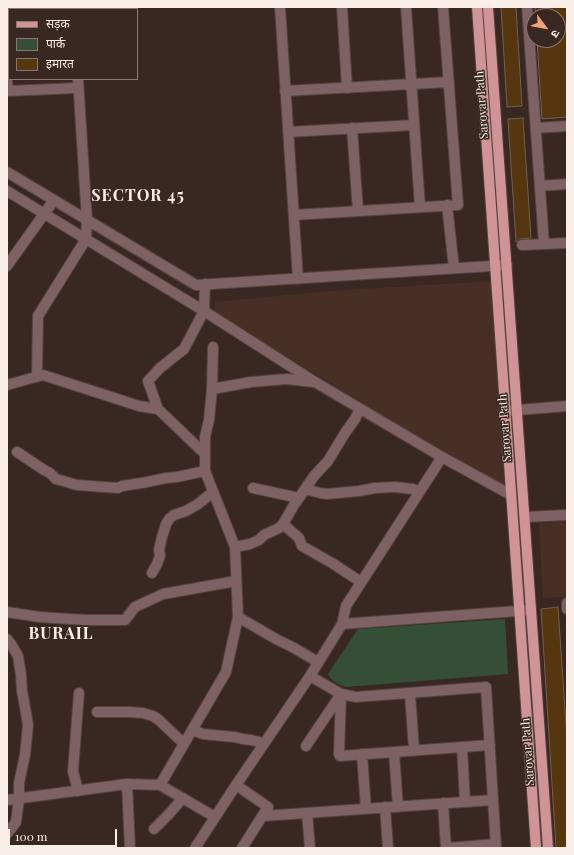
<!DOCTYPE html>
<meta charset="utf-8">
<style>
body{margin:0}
#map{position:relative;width:574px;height:855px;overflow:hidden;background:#392721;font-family:"Playfair Display","Noto Sans Devanagari",serif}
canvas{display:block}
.frame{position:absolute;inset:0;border:8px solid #faeee9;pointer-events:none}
.legend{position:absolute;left:8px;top:8px;width:130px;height:72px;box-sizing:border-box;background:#392721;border:1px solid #867771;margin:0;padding:5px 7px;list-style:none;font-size:12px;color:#faeee9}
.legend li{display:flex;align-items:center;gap:8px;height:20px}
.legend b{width:20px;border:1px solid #867771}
.north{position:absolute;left:526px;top:8px;width:40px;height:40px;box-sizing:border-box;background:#392721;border:1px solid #867771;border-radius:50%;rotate:122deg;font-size:11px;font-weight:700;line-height:16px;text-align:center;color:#faeee9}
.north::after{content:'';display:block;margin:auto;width:14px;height:18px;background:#f0a27a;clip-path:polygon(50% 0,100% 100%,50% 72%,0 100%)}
.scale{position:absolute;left:8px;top:829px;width:109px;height:18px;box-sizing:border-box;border:2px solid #faeee9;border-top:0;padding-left:5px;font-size:12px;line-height:14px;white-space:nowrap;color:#faeee9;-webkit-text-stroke:3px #392721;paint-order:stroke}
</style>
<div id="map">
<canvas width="574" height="855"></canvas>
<div class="frame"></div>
<ul class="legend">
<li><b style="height:5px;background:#d09497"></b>सड़क</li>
<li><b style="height:11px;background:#344f36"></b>पार्क</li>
<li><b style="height:11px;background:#56360f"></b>इमारत</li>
</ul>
<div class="north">उ</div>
<div class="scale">100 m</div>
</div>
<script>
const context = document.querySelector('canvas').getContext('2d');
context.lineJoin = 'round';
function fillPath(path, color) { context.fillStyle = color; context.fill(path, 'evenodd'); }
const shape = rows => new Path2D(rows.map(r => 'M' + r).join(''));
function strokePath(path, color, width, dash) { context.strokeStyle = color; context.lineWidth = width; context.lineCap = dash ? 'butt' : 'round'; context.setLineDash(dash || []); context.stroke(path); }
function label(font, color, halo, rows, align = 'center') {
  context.font = font + ' "Playfair Display",serif'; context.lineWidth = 3; context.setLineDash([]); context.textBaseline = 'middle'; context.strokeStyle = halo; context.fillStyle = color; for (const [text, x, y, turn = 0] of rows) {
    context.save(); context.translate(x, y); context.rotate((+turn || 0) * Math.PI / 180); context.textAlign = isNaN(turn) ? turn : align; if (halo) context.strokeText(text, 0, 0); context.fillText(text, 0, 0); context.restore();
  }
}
const built = shape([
 [491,281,505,489,215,313,215,302,330,291],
 [567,522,567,597,543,598,539,523]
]);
const green = shape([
 [505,619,508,674,346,687,338,684,331,679,328,674,358,629]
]);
const building = shape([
 [501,7,516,7,522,106,507,107,501,7],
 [535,7,567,7,567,117,542,119,537,40,561,40,560,23,559,16,536,16,535,7],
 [523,118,531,238,521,239,516,242,508,119,523,118],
 [558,607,567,739,567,848,556,848,541,609,558,607]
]);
const minor = shape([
 [73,7,73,9],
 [280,7,298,279],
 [342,7,347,88],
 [406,7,420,207],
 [527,7,544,244],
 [21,9,45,7],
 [7,10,9,10],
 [7,80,8,91],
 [7,91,78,88],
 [285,91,449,82],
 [352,128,358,211],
 [536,128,567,126],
 [288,132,414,125],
 [7,172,196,285,507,265],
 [540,186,567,184],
 [7,191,204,311,184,349,160,368,148,381,158,409,205,454,205,471,235,547,238,617,226,672,160,785],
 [447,205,454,268],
 [294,215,458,205,443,7],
 [522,245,567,243],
 [7,266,54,200],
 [205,284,204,311,315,382,442,457,511,495],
 [37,376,38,316,86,239,87,220,78,79],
 [7,385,43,375,139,406,158,409],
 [212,389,213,347],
 [505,411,567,406],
 [17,452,44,470,50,473,56,479,77,485,118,488,122,486,142,483,166,478,177,477,205,471],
 [205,454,205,437,209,420,212,389,251,382,287,379,313,382],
 [253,488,299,498],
 [305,489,320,493,327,494,359,491,375,488,395,487,413,489,419,493],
 [525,517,567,515],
 [283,524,299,538,302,546,332,563,361,582],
 [235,547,250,544,259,540,264,535,279,528,283,524,294,505,314,476,328,461,345,433,355,419,360,409],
 [152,573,157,564,160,556,159,550,162,537,166,524,170,518,174,515,186,511,198,504,213,492],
 [567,603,567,609],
 [7,612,39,617,86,620,125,620,135,607,163,594,236,581],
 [238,617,276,639,294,648,318,662],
 [342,624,346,606,442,457],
 [7,639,11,644,18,656,21,675,22,691,25,707,28,725,25,755,19,783,19,799,16,822,7,834],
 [310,676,341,694,356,697,486,687,496,848],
 [341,694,339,754,340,756,490,745],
 [410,694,414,750],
 [97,712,130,712,143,713,153,716,159,720,179,739,184,743],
 [192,730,203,734,234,737,243,739,251,740,264,743],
 [306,746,341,694],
 [462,747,465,802],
 [394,752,398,807],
 [362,754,366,809],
 [127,784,130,848],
 [236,785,268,807,242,848],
 [78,791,73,771,79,693],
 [7,800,127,784,160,785,215,817],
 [443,803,446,848],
 [385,807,388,848],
 [307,813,310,848],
 [263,816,493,800],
 [154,829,168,815,183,798],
 [195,848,236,785,310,676,342,624,531,610],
 [447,848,496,844]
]);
const major = shape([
 [477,7,536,848],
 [488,7,548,848]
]);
const streetNames = [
 ["Sarovar Path",482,105,-94],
 ["Sarovar Path",505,428,-94],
 ["Sarovar Path",528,752,-94]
];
const districtNames = [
 ["SECTOR 45",138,196],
 ["BURAIL",61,634]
];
fillPath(built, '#472f26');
fillPath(green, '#344f36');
fillPath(building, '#56360f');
strokePath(building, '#6f6152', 1);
strokePath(minor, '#54433d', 12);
strokePath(major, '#54433d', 12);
strokePath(minor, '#7e6162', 10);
strokePath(major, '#d09497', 10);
label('12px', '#faeee9', '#392721', streetNames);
context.letterSpacing = '1px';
label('bold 16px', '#faeee9', '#392721', districtNames);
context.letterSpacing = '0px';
</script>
